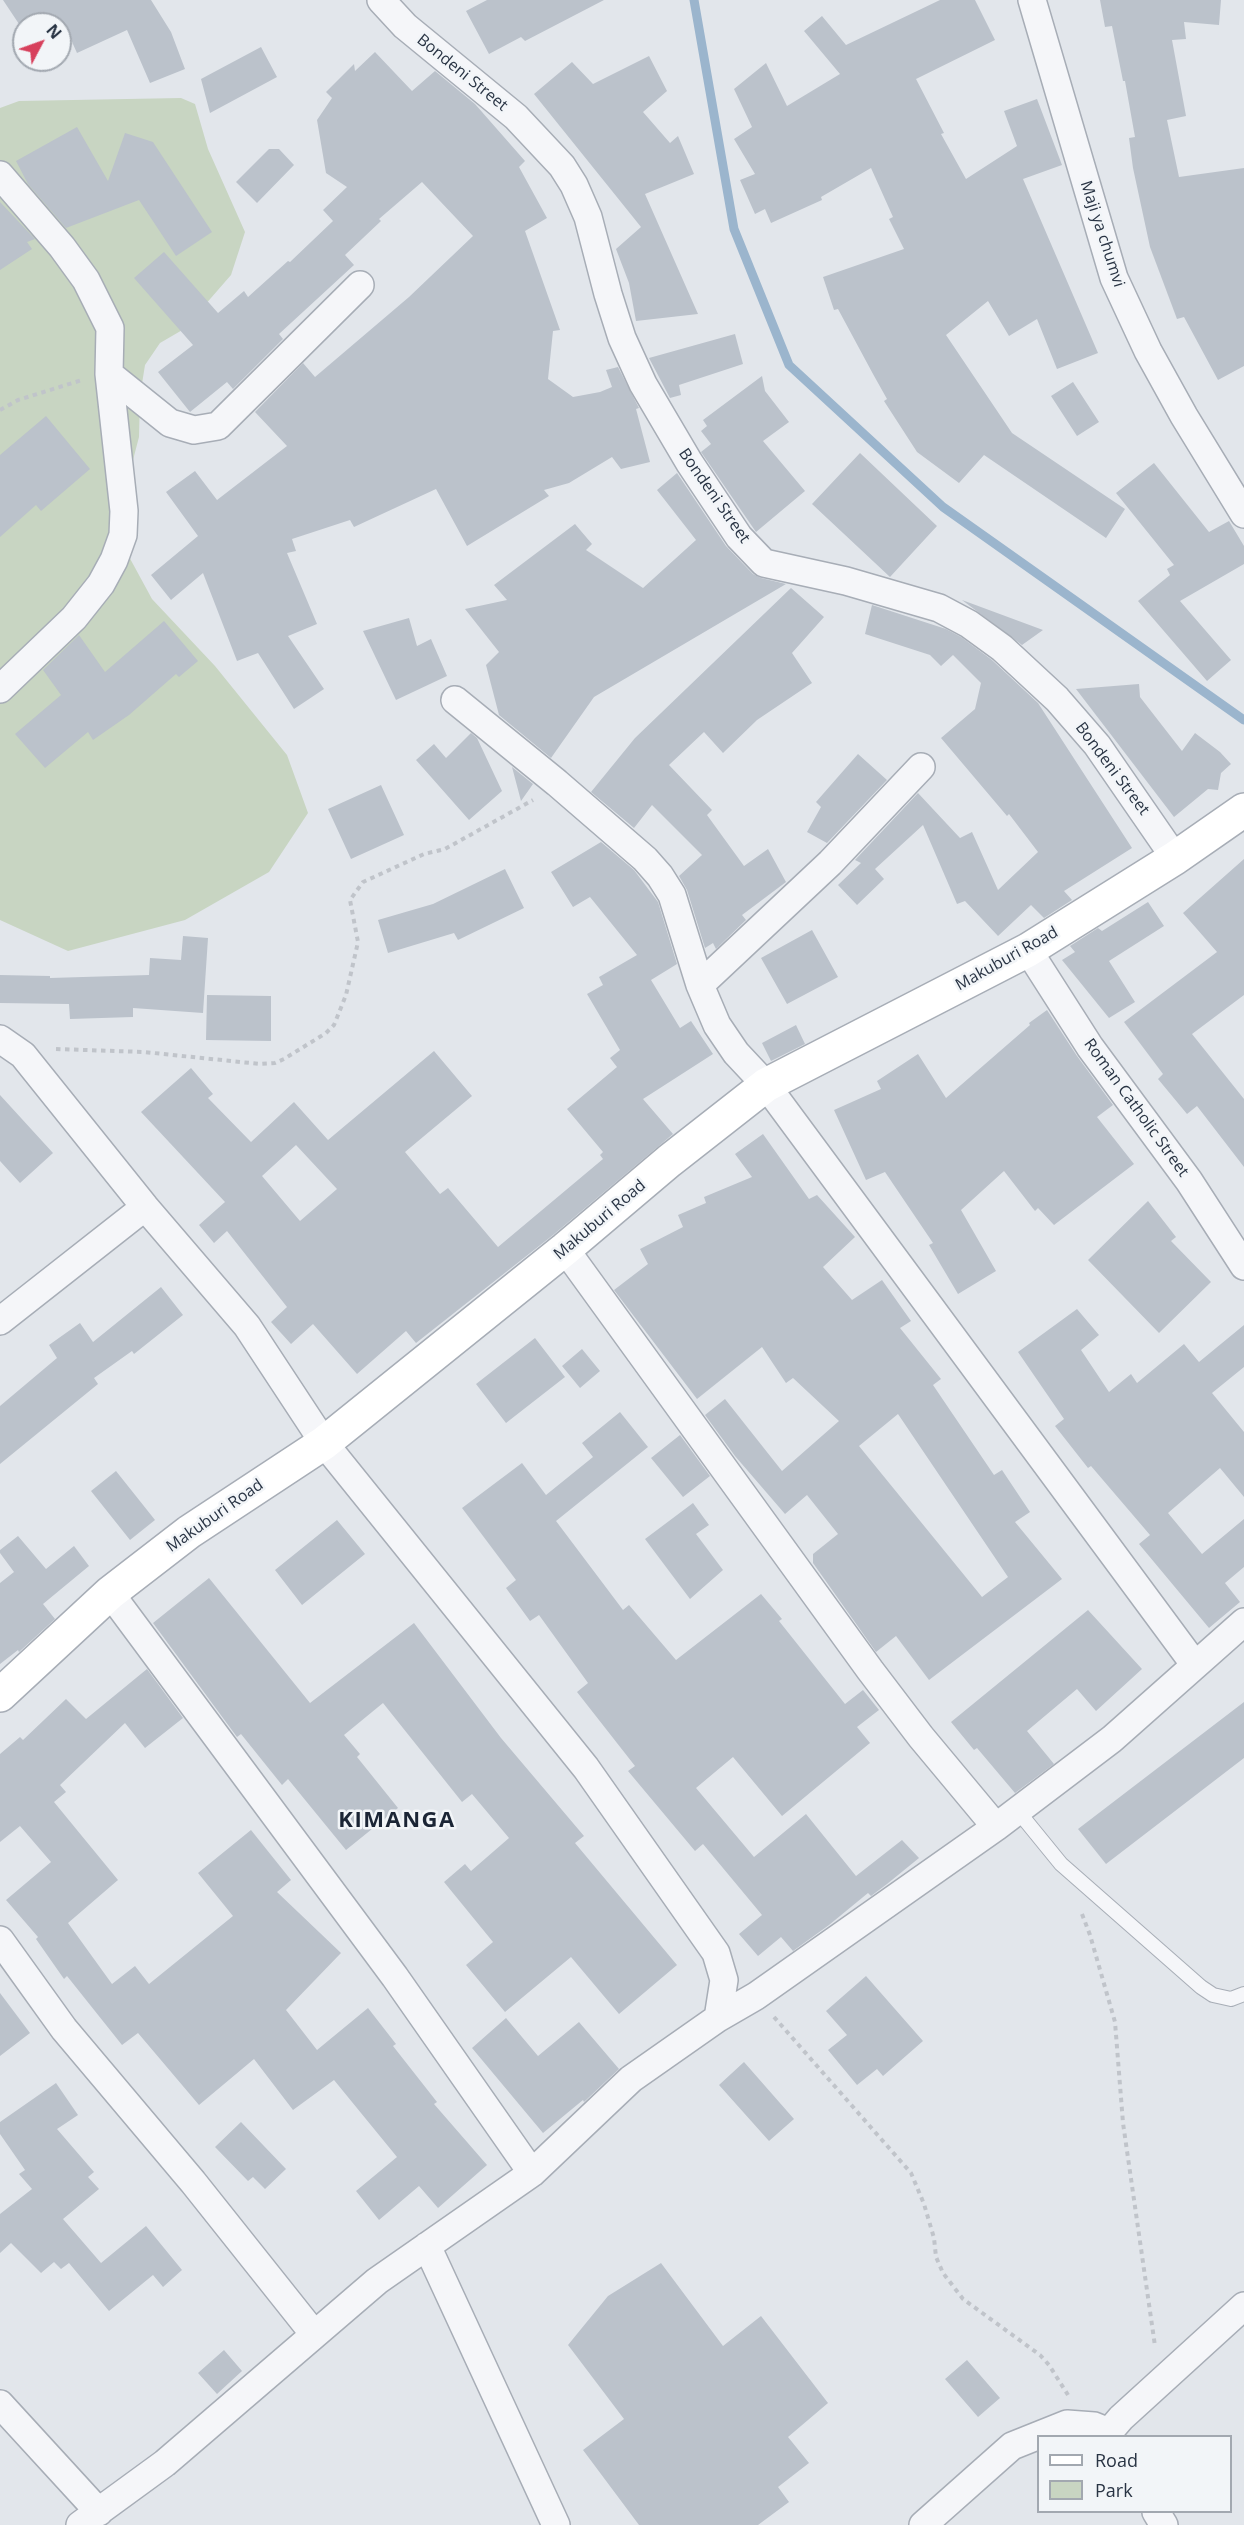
<!DOCTYPE html>
<style>
body{margin:0}
#map{position:relative;width:1244px;height:2525px;overflow:hidden;background:#e2e6eb;font-family:"Open Sans",sans-serif}
canvas{display:block}
.legend{position:absolute;left:1037px;top:2435px;width:195px;height:78px;box-sizing:border-box;background:#f2f5f8;border:2px solid #a2a8b0;margin:0;padding:8px 10px;list-style:none;font-size:18px;color:#293444}
.legend li{display:flex;align-items:center;gap:12px;height:30px}
.legend b{width:30px;border:2px solid #a2a8b0}
.north{position:absolute;left:12px;top:12px;width:60px;height:60px;box-sizing:border-box;background:#f2f5f8;border:2px solid #a2a8b0;border-radius:50%;rotate:49deg;font-size:16px;font-weight:700;line-height:24px;text-align:center;color:#293444}
.north::after{content:'';display:block;margin:auto;width:21px;height:27px;background:#d7405c;clip-path:polygon(50% 0,100% 100%,50% 72%,0 100%)}
</style>
<div id="map">
<canvas width="1244" height="2525"></canvas>
<ul class="legend">
<li><b style="height:8px;background:#fff"></b>Road</li>
<li><b style="height:16px;background:#c8d5c2"></b>Park</li>
</ul>
<div class="north">N</div>
</div>
<script>
const context = document.querySelector('canvas').getContext('2d');
context.lineJoin = 'round';
function fillPath(path, color) { context.fillStyle = color; context.fill(path, 'evenodd'); }
const shape = rows => new Path2D(rows.map(r => 'M' + r).join(''));
function strokePath(path, color, width, dash) { context.strokeStyle = color; context.lineWidth = width; context.lineCap = dash ? 'butt' : 'round'; context.setLineDash(dash || []); context.stroke(path); }
function label(font, color, halo, rows, align = 'center') {
  context.font = font + ' "Open Sans",sans-serif'; context.lineWidth = 5; context.setLineDash([]); context.textBaseline = 'middle'; context.strokeStyle = halo; context.fillStyle = color; for (const [text, x, y, turn = 0] of rows) {
    context.save(); context.translate(x, y); context.rotate((+turn || 0) * Math.PI / 180); context.textAlign = isNaN(turn) ? turn : align; if (halo) context.strokeText(text, 0, 0); context.fillText(text, 0, 0); context.restore();
  }
}
const green = shape([
 [181,98,195,104,208,149,245,232,231,275,184,329,160,343,145,365,140,396,139,437,128,479,127,553,152,599,215,666,287,755,308,813,269,872,185,920,68,951,0,920,0,108,19,101]
]);
const stream = shape([
 [694,0,734,229,789,365,943,507,1244,720]
]);
const building = shape([
 [3,0,151,0,171,32,185,69,150,83,127,30,77,53,64,24,19,24],
 [487,0,604,0,525,41,521,37,489,54,466,11],
 [940,0,975,0,995,40,916,79,944,133,941,134,966,179,1017,146,1004,111,1037,99,1062,165,1023,179,1098,353,1057,369,1037,319,1009,336,988,301,946,335,1012,433,1125,509,1106,538,984,455,959,483,917,452,884,401,887,399,873,374,838,309,834,310,823,277,904,249,889,219,893,217,871,168,821,197,822,200,771,223,765,209,755,214,740,180,755,174,734,139,752,127,734,89,766,63,787,106,840,74,804,31,822,16,846,45],
 [1100,0,1221,0,1219,25,1184,22,1186,39,1172,40,1186,116,1167,120,1179,177,1244,168,1244,366,1218,380,1184,317,1177,319,1150,247,1133,168,1129,138,1135,137,1125,81,1123,81,1112,26,1105,27],
 [261,47,277,77,210,113,201,79],
 [375,52,412,91,435,71,475,104,525,161,519,167,547,218,525,231,560,330,553,331,548,379,573,397,600,392,612,387,606,370,618,367,639,408,636,409,650,462,621,469,612,457,569,483,544,490,549,496,467,546,436,489,354,527,350,520,292,539,296,551,287,553,317,624,288,636,324,689,294,709,258,653,237,661,203,573,171,600,151,575,198,536,166,492,195,471,217,500,287,446,255,412,303,363,315,377,409,297,473,236,422,182,379,219,381,221,345,255,354,265,279,334,283,339,233,389,227,382,190,412,158,372,193,345,134,278,164,252,218,313,244,291,248,297,288,261,290,262,333,221,323,210,347,187,326,173,317,120,332,98,326,92,354,64,355,71],
 [649,56,667,91,643,112,670,143,678,136,694,174,645,194,698,314,636,321,629,283,616,249,641,227,534,94,572,62,593,84],
 [77,127,108,181,125,133,153,142,212,232,176,256,139,200,66,228,28,184,16,161],
 [269,149,279,149,294,165,257,203,236,182],
 [0,202,35,239,27,242,32,249,0,270],
 [735,334,743,364,679,385,681,395,670,398,649,358],
 [762,376,765,391,789,422,763,441,805,491,756,532,701,452,711,444,701,431,707,426,703,420],
 [1073,382,1099,422,1077,436,1051,396],
 [46,416,90,469,41,511,36,505,0,537,0,455],
 [860,453,937,526,890,577,812,504],
 [1154,463,1209,532,1229,521,1244,546,1244,564,1180,601,1231,660,1207,681,1138,601,1170,575,1167,569,1174,565,1116,493],
 [677,473,726,546,753,574,761,578,786,584,594,697,551,758,499,715,486,665,499,652,465,609,507,600,494,585,575,524,592,544,586,550,643,588,696,540,657,490],
 [791,588,824,617,792,653,812,683,757,720,723,753,704,732,669,765,712,810,707,815,744,866,768,849,786,882,742,915,746,920,716,949,713,943,705,948,687,890,679,876,702,855,652,805,634,828,591,792,635,738],
 [962,600,1043,630,1022,645],
 [872,605,946,629,961,637,992,660,1038,703,1132,848,1064,891,1072,900,1044,918,1031,905,998,936,965,901,957,904,923,825,875,869,884,879,857,905,838,885,861,863,855,860,918,793,960,838,972,832,998,890,1038,852,1009,814,1007,816,941,738,975,709,981,683,953,655,941,666,930,655,865,634],
 [409,618,417,646,431,639,447,676,396,700,363,631],
 [164,621,198,661,179,677,176,674,129,715,93,740,88,732,45,768,15,734,61,695,43,670,79,635,105,672],
 [1139,684,1140,697,1182,751,1195,733,1220,752,1231,764,1221,773,1218,790,1208,789,1174,817,1076,689],
 [471,733,477,738,502,791,469,820,416,760,434,744,446,758],
 [858,754,887,780,827,843,807,832,821,807,816,802],
 [512,767,533,784,521,801],
 [381,785,404,835,351,859,328,809],
 [601,842,634,870,658,902,677,964,651,980,680,1028,691,1021,713,1054,643,1099,673,1134,553,1235,416,1343,406,1331,357,1374,313,1324,291,1344,271,1322,287,1307,227,1231,214,1243,199,1225,225,1202,141,1112,191,1068,213,1094,208,1098,251,1142,294,1102,328,1140,434,1051,472,1096,405,1152,440,1194,448,1188,498,1247,603,1159,600,1155,603,1152,567,1109,617,1067,610,1058,620,1050,587,994,603,985,599,977,637,955,590,897,573,907,551,872],
 [296,1145,337,1189,300,1221,262,1176],
 [1244,859,1244,995,1192,1034,1244,1099,1244,1167,1197,1106,1187,1114,1158,1079,1163,1074,1124,1022,1217,952,1183,913],
 [505,869,524,908,458,940,454,933,388,953,378,920,433,904],
 [1148,902,1164,926,1109,961,1135,1002,1109,1018,1062,960,1075,952,1070,946,1098,928,1102,931],
 [812,930,838,977,787,1004,761,958],
 [183,936,208,938,203,1013,133,1008,133,1017,70,1019,69,1004,0,1003,0,975,50,976,50,978,149,975,150,958,181,960],
 [207,995,271,996,271,1041,206,1040],
 [1047,1010,1077,1056,1113,1105,1097,1117,1134,1164,1054,1225,1038,1208,1035,1211,1004,1171,961,1210,996,1271,958,1294,929,1245,933,1243,885,1172,866,1180,834,1110,881,1089,877,1081,918,1054,946,1098,1030,1025,1029,1023],
 [796,1025,805,1044,771,1061,762,1043],
 [0,1095,53,1153,20,1183,0,1161],
 [763,1134,809,1199,817,1195,855,1237,823,1267,852,1300,882,1280,911,1321,900,1328,941,1379,933,1385,994,1475,1002,1470,1030,1512,1015,1522,1062,1579,929,1680,896,1636,876,1652,813,1563,813,1554,838,1534,807,1495,785,1514,735,1456,705,1415,725,1399,782,1471,839,1421,793,1378,786,1383,762,1347,697,1399,614,1290,648,1264,640,1249,683,1227,678,1215,706,1203,704,1197,752,1177,735,1154],
 [898,1414,1008,1577,982,1597,859,1446],
 [1148,1201,1176,1237,1171,1241,1211,1282,1159,1333,1088,1260],
 [161,1287,183,1315,134,1354,132,1351,94,1378,98,1384,0,1464,0,1406,57,1358,49,1345,80,1323,93,1342],
 [1077,1309,1099,1335,1081,1350,1109,1392,1131,1374,1137,1383,1184,1344,1199,1362,1244,1325,1244,1367,1212,1393,1244,1432,1244,1497,1220,1468,1168,1513,1202,1554,1244,1519,1244,1567,1225,1583,1240,1602,1209,1628,1139,1544,1150,1535,1091,1466,1088,1468,1055,1426,1064,1419,1018,1352],
 [535,1338,565,1377,506,1423,476,1384],
 [582,1349,600,1371,580,1388,562,1366],
 [620,1412,648,1447,556,1521,623,1610,629,1605,676,1660,761,1594,782,1619,779,1621,845,1704,863,1690,879,1710,857,1727,870,1743,782,1816,733,1757,696,1788,754,1857,806,1814,856,1876,902,1840,919,1858,887,1884,871,1896,868,1893,829,1925,793,1951,781,1937,758,1956,739,1934,762,1915,703,1844,695,1851,628,1771,635,1766,577,1692,588,1683,539,1615,530,1621,506,1588,516,1580,462,1508,522,1463,546,1495,593,1457,582,1443],
 [680,1435,710,1476,683,1497,651,1458],
 [116,1471,155,1520,130,1540,91,1491],
 [693,1503,709,1525,696,1534,723,1570,690,1599,645,1539],
 [337,1520,365,1554,302,1605,275,1570],
 [18,1536,46,1569,74,1546,89,1566,43,1604,55,1619,19,1652,18,1650,0,1664,0,1583,14,1572,0,1553,0,1550],
 [209,1578,310,1703,414,1623,501,1738,584,1836,575,1843,677,1965,619,2014,571,1957,505,2012,466,1965,493,1942,444,1882,465,1864,471,1871,509,1838,472,1794,462,1802,383,1703,344,1735,360,1754,357,1757,398,1808,346,1850,288,1779,282,1785,241,1734,237,1737,153,1623],
 [1088,1610,1142,1669,1096,1711,1077,1689,1027,1731,1054,1764,1015,1793,977,1748,974,1750,951,1722],
 [147,1669,183,1718,145,1748,125,1723,60,1785,66,1792,54,1802,118,1880,68,1923,112,1984,135,1966,149,1984,233,1916,198,1873,251,1830,291,1880,277,1892,341,1953,286,2010,317,2050,368,2008,396,2044,393,2046,437,2102,434,2104,487,2165,438,2208,419,2186,379,2220,356,2191,397,2157,334,2080,293,2110,254,2059,199,2105,138,2033,122,2045,67,1976,64,1979,36,1939,38,1937,6,1900,51,1862,20,1826,0,1842,0,1754,20,1737,23,1740,66,1699,86,1719],
 [1244,1702,1244,1758,1106,1864,1078,1829],
 [866,1976,923,2041,883,2076,877,2069,857,2085,828,2050,847,2035,826,2011],
 [0,1993,30,2033,0,2056],
 [506,2018,538,2056,579,2022,619,2069,584,2102,583,2100,543,2133,472,2048],
 [744,2062,794,2119,769,2141,719,2085],
 [56,2083,78,2115,57,2129,94,2172,88,2177,99,2189,63,2219,101,2263,146,2226,182,2270,163,2287,153,2275,109,2311,69,2263,61,2269,54,2262,41,2273,11,2243,0,2253,0,2214,32,2189,19,2174,25,2170,0,2134,0,2122],
 [241,2122,286,2169,265,2189,253,2177,248,2181,215,2147],
 [661,2263,723,2346,761,2316,828,2403,788,2437,809,2463,778,2487,789,2502,758,2525,639,2525,583,2450,624,2419,568,2345,608,2296],
 [224,2350,242,2371,217,2394,198,2373],
 [967,2360,1000,2398,978,2417,945,2379]
]);
const path = shape([
 [0,410,18,400,82,380],
 [56,1049,144,1052,260,1064,275,1063,284,1059,326,1033,334,1025,346,995,358,942,350,900,363,882,424,854,445,849,533,800],
 [1082,1914,1090,1935,1115,2022,1123,2123,1155,2346],
 [774,2017,911,2173,924,2204,934,2238,936,2257,943,2273,963,2299,1040,2355,1049,2365,1068,2395]
]);
const lane = shape([
 [1017,1810,1061,1864,1201,1987,1213,1995,1231,1999,1244,1994]
]);
const street = shape([
 [381,0,405,26,516,117,562,166,574,185,588,217,608,294,622,338,643,384,689,462,739,537,764,563,846,581,939,608,969,624,1002,648,1057,699,1097,745,1175,858],
 [1032,0,1114,278,1148,351,1184,416,1244,514],
 [0,175,62,247,86,280,110,328,109,374,124,511,123,535,114,560,101,584,74,618,0,689],
 [109,374,170,423,194,430,218,426,360,285],
 [455,700,557,783,645,859,660,876,672,895,700,985,717,1025,736,1053,766,1085,1195,1665],
 [1028,950,1090,1047,1189,1181,1244,1266],
 [700,985,830,863,921,767],
 [0,1039,23,1055,145,1207,247,1326,324,1443,586,1768,716,1953,724,1980,718,2018,631,2079,532,2173,377,2281,165,2463,80,2525],
 [565,1249,870,1670,921,1737,996,1827],
 [0,1321,145,1207],
 [110,1593,395,1977,532,2173],
 [0,1940,64,2029,193,2182,314,2334],
 [718,2018,756,1996,996,1827,1112,1739,1244,1622],
 [427,2246,556,2525],
 [0,2404,99,2512],
 [1109,2432,1121,2418,1244,2306],
 [1156,2512,1164,2525],
 [923,2525,1012,2446,1067,2424,1094,2426,1109,2432,1111,2436]
]);
const secondary = shape([
 [0,1695,110,1593,189,1532,324,1443,565,1249,669,1161,766,1085,1028,950,1175,858,1244,810]
]);
const streetNames = [
 ["Bondeni Street",462,73,39],
 ["Maji ya chumvi",1102,234,72],
 ["Bondeni Street",714,496,55],
 ["Bondeni Street",1112,769,53],
 ["Makuburi Road",1007,959,-29],
 ["Roman Catholic Street",1136,1108,54],
 ["Makuburi Road",600,1220,-40],
 ["Makuburi Road",215,1516,-35]
];
const districtNames = [
 ["KIMANGA",397,1821]
];
fillPath(green, '#c8d5c2');
strokePath(stream, '#9bb5cd', 9);
fillPath(building, '#bbc2cb');
strokePath(lane, '#a7adb6', 16);
strokePath(street, '#a7adb6', 30);
strokePath(secondary, '#a7adb6', 36);
strokePath(path, '#c0c4ca', 4, [4.5, 4.5]);
strokePath(lane, '#f5f6f9', 14);
strokePath(street, '#f5f6f9', 27);
strokePath(secondary, '#fff', 33);
label('16px', '#293444', '#f2f5f8', streetNames);
context.letterSpacing = '1.5px';
label('bold 22px', '#1b2535', '#f2f5f8', districtNames);
context.letterSpacing = '0px';
</script>
